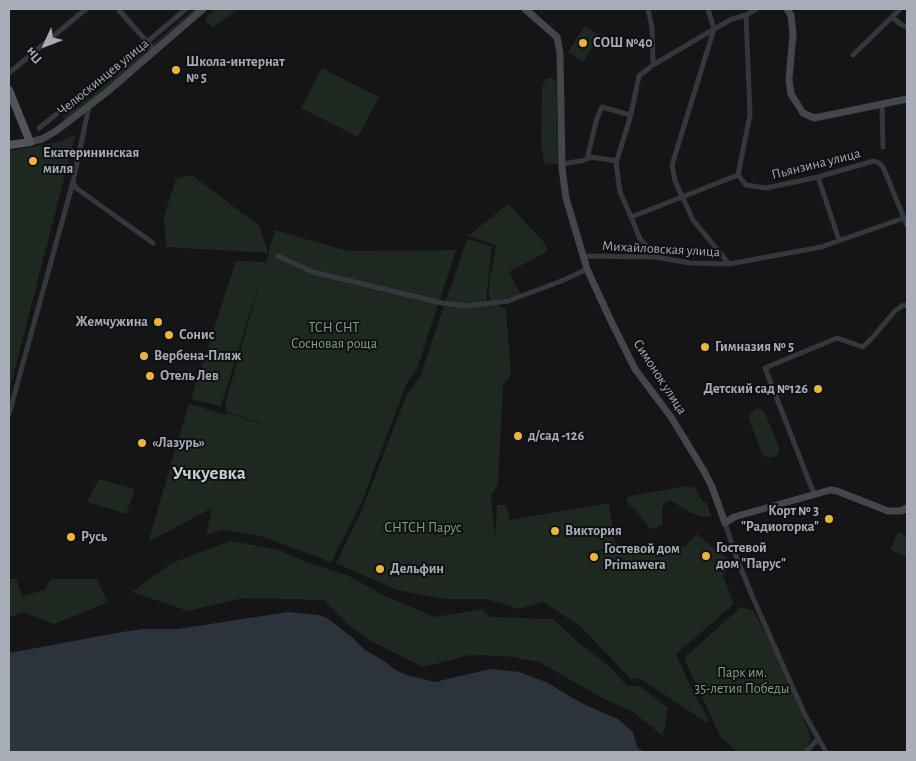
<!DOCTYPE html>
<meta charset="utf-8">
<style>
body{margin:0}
#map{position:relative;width:916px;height:761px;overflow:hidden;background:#151517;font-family:"Alegreya Sans",sans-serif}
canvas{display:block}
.frame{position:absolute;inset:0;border:10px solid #a8acb6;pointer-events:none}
.north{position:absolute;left:20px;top:20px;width:50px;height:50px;-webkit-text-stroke:4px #101012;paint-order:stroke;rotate:227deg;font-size:14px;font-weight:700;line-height:20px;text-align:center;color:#a8acb6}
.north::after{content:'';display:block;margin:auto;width:18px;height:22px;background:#a8acb6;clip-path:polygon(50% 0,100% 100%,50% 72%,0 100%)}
</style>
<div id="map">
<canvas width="916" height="761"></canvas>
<div class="frame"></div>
<div class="north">Пн</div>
</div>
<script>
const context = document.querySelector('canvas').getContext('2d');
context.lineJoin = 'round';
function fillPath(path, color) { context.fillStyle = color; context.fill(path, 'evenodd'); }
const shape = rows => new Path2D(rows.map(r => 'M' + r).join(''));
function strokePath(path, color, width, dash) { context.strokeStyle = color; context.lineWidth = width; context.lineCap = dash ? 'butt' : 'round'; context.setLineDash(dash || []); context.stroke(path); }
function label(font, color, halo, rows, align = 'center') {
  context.font = font + ' "Alegreya Sans",sans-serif'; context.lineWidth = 4; context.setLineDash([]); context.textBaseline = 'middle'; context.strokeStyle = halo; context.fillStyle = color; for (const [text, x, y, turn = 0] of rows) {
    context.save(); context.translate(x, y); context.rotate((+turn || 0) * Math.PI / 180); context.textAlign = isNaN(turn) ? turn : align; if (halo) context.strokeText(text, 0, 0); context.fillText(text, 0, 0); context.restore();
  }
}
const green = shape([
 [194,9,200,9,104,92,65,123,63,116,89,98],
 [216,9,238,9,213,28,208,22,206,23,206,17],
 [585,26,600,36,583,62,568,52],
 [322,68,379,97,358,137,301,108],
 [551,78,556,80,558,164,545,165,541,145,542,88,546,79],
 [70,136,75,136,9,392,9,151,58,142,69,138],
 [192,175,259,226,268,252,275,230,347,251,456,250,417,369,407,383,361,504,331,562,260,536,221,530,206,535,212,508,148,542,189,404,227,415,228,413,325,447,226,411,226,401,264,267,221,406,191,399,236,261,266,262,269,253,166,247,164,216,176,179],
 [508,204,543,241,548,251,509,272,521,295,491,301,489,296,489,285,496,245,468,236],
 [467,239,492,246,486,301,506,309,511,375,503,385,498,485,491,495,495,539,497,505,506,505,510,520,609,503,616,547,571,555,616,549,623,548,626,551,685,546,697,534,727,559,730,564,723,576,734,604,676,654,690,685,709,721,706,722,641,679,630,678,580,626,543,602,519,609,487,599,443,599,397,590,336,563,361,512,407,394,420,377],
 [757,408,764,411,779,447,778,454,772,457,766,457,762,453,748,417,750,413],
 [99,479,135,489,126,514,87,502],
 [685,486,688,489,694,486,702,501,707,503,711,516,705,517,691,513,670,500,664,504,662,510,662,525,653,529,649,528,639,514,627,502,627,497],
 [898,532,907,536,907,557,890,550],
 [230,541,277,549,303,561,347,575,385,596,435,617,482,609,490,617,553,619,578,642,610,667,627,686,639,686,668,708,663,736,633,712,604,699,539,662,505,656,470,655,423,667,371,641,347,624,324,600,243,598,188,611,132,592,172,563],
 [9,579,16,579,22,596,45,590,51,579,97,579,108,602,54,624,23,612,9,617],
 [741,607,753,610,782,663,811,739,804,752,738,752,721,738,684,658]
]);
const water = shape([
 [288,612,319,615,327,618,353,638,365,650,387,663,395,670,407,675,435,682,490,669,519,672,546,682,583,704,618,719,633,732,637,747,644,752,9,752,9,653,122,632,144,629,178,629]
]);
const street = shape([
 [118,9,155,51],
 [648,9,652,27,653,65],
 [708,9,714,29,672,165,675,181,693,220,729,264],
 [746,15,750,115,738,175,746,185,766,188,818,177,874,161,879,163,883,167,904,218],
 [892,17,900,9],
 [853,55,892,17,900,24,907,27],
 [9,73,86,9],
 [882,104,883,147],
 [39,128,147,42,186,9],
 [587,159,597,118,602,107,630,115],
 [562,164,581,161,591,157,617,161],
 [818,177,839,240],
 [73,182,76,188,153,243],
 [631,217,738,175],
 [278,256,313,272,442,303,466,306,508,301,564,280,587,269],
 [583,256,656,257,690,263,729,264,821,247,904,218,907,225],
 [656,257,640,239,631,217,620,192,616,163,630,118,639,76,653,65,714,29,732,19,746,15,757,9],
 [9,414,73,182,89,106],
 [814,494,765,368,837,338,863,347,872,338,895,311,902,306,907,305],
 [725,523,736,556,753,598,805,715,826,752],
 [806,752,818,739]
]);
const secondary = shape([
 [525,9,557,37,560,53,562,168,566,198,587,269,610,319,635,369,671,417,704,471,712,487,725,523,734,517,830,490,837,491,888,511,901,511,907,508],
 [787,9,791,15,793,34,789,79,791,94,803,113,814,118,907,99],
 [30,142,42,139,56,131,107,92,203,9]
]);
const primary = shape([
 [9,90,30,142,9,145]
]);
const markers = [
 [583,43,5,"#e9b53b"],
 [176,70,5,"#e9b53b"],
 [33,161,5,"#e9b53b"],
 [158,322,5,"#e9b53b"],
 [169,335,5,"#e9b53b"],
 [705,347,5,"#e9b53b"],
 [144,356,5,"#e9b53b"],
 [150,376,5,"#e9b53b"],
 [818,389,5,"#e9b53b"],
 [518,436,5,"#e9b53b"],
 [142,443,5,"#e9b53b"],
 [829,519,5,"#e9b53b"],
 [555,531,5,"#e9b53b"],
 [71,537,5,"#e9b53b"],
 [706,556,5,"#e9b53b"],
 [594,557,5,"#e9b53b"],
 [380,569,5,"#e9b53b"]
];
const poiNames = [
 ["СОШ №40",593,43],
 ["Школа-интернат",186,62],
 ["№ 5",186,78],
 ["Екатерининская",43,153],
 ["миля",43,169],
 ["Жемчужина",148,322,"right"],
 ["Сонис",179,335],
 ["Гимназия № 5",715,347],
 ["Вербена-Пляж",154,356],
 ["Отель Лев",160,376],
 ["Детский сад №126",808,389,"right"],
 ["д/сад -126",528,436],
 ["«Лазурь»",152,443],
 ["Корт № 3",819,511,"right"],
 ["\"Радиогорка\"",819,527,"right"],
 ["Виктория",565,531],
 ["Русь",81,537],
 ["Гостевой",716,548],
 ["дом \"Парус\"",716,564],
 ["Гостевой дом",604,549],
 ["Primawera",604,565],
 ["Дельфин",390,569]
];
const streetNames = [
 ["Челюскинцев улица",103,77,-39],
 ["Пьянзина улица",816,164,-14],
 ["Михайловская улица",661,249,3],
 ["Симонок улица",660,377,57]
];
const parkNames = [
 ["ТСН СНТ",334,328],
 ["Сосновая роща",334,344],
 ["СНТСН Парус",423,528],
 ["Парк им.",742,673],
 ["35-летия Победы",742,689]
];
const districtNames = [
 ["Учкуевка",209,473]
];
fillPath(green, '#1f2721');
fillPath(water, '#2c333a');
strokePath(street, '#36373c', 5);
strokePath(secondary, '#44464c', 7);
strokePath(primary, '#53545b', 8);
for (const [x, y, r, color] of markers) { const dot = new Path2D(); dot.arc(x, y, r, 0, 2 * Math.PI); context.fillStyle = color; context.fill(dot); strokePath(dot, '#101012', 2); }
label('bold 14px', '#a8acb6', '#101012', poiNames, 'left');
label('14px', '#a8acb6', '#101012', streetNames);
label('14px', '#80a083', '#101012', parkNames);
label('bold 19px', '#c8cbd3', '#101012', districtNames);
</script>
